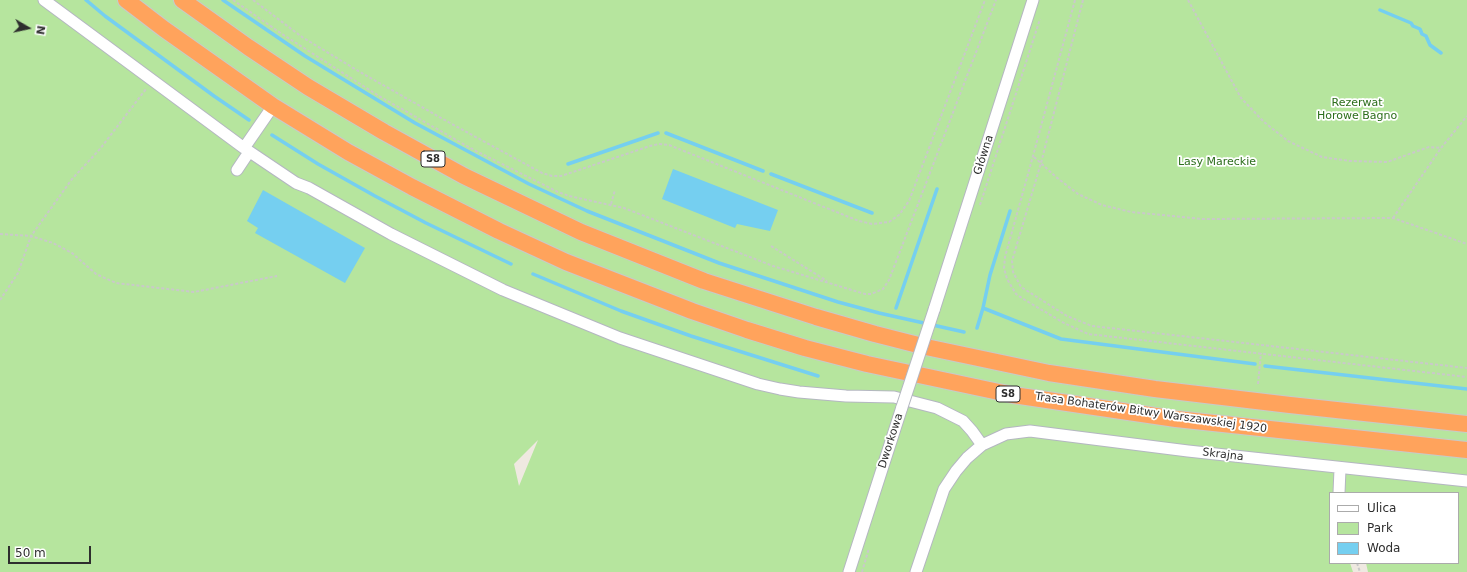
<!DOCTYPE html>
<meta charset="utf-8">
<style>
body{margin:0}
#map{position:relative;width:1467px;height:572px;overflow:hidden;background:#efe9e1;font-family:"DejaVu Sans",sans-serif}
canvas{display:block}
.legend{position:absolute;left:1329px;top:492px;width:130px;height:72px;box-sizing:border-box;background:#fff;border:1px solid #ababab;margin:0;padding:5px 7px;list-style:none;font-size:12px;color:#2e2e2e}
.legend li{display:flex;align-items:center;gap:8px;height:20px}
.legend b{width:20px;border:1px solid #ababab}
.north{position:absolute;left:8px;top:8px;width:40px;height:40px;-webkit-text-stroke:3px #fff;paint-order:stroke;rotate:99deg;font-size:11px;font-weight:700;line-height:16px;text-align:center;color:#2e2e2e}
.north::after{content:'';display:block;margin:auto;width:14px;height:18px;background:#2e2e2e;clip-path:polygon(50% 0,100% 100%,50% 72%,0 100%)}
.scale{position:absolute;left:8px;top:546px;width:83px;height:18px;box-sizing:border-box;border:2px solid #2e2e2e;border-top:0;padding-left:5px;font-size:12px;line-height:14px;white-space:nowrap;color:#2e2e2e;-webkit-text-stroke:3px #fff;paint-order:stroke}
</style>
<div id="map">
<canvas width="1467" height="572"></canvas>
<ul class="legend">
<li><b style="height:5px;background:#fff"></b>Ulica</li>
<li><b style="height:11px;background:#b6e59e"></b>Park</li>
<li><b style="height:11px;background:#75cff0"></b>Woda</li>
</ul>
<div class="north">N</div>
<div class="scale">50 m</div>
</div>
<script>
const context = document.querySelector('canvas').getContext('2d');
context.lineJoin = 'round';
function fillPath(path, color) { context.fillStyle = color; context.fill(path, 'evenodd'); }
const shape = rows => new Path2D(rows.map(r => 'M' + r).join(''));
function strokePath(path, color, width, dash) { context.strokeStyle = color; context.lineWidth = width; context.lineCap = dash ? 'butt' : 'round'; context.setLineDash(dash || []); context.stroke(path); }
function label(font, color, halo, rows, align = 'center') {
  context.font = font + ' "DejaVu Sans",sans-serif'; context.lineWidth = 3.5; context.setLineDash([]); context.textBaseline = 'middle'; context.strokeStyle = halo; context.fillStyle = color; for (const [text, x, y, turn = 0] of rows) {
    context.save(); context.translate(x, y); context.rotate((+turn || 0) * Math.PI / 180); context.textAlign = isNaN(turn) ? turn : align; if (halo) context.strokeText(text, 0, 0); context.fillText(text, 0, 0); context.restore();
  }
}
const green = shape([
 [0,0,1467,0,1467,572,1368,572,1366,563,1458,563,1458,493,1330,493,1330,563,1350,563,1353,572,0,572],
 [538,440,519,486,514,464]
]);
const water = shape([
 [673,169,778,210,770,231,737,224,735,228,662,199],
 [263,190,365,248,345,283,255,233,258,228,247,221]
]);
const stream = shape([
 [86,0,105,16,214,96,249,120],
 [223,0,305,56,415,123,529,184,587,211,719,263,838,302,879,313,964,332],
 [1380,10,1411,23,1413,26,1420,29,1422,34,1426,36,1430,45,1441,53],
 [666,133,763,171],
 [272,135,318,164,375,196,426,223,511,264],
 [568,164,658,133],
 [771,174,872,213],
 [533,274,621,311,691,336,818,376],
 [896,308,937,189],
 [983,308,990,275,1010,211],
 [977,328,983,308,1061,339,1255,364],
 [1265,366,1467,389]
]);
const path = shape([
 [233,0,282,34,379,96,474,150,558,192,569,196,624,208,773,266,865,294,871,294,883,289,889,280,996,0],
 [253,0,302,37,360,72,450,123,542,173,552,176,561,176,650,146,659,144,669,145,859,221,872,224,889,222,899,215,909,201,985,0],
 [1075,0,1033,156,1005,257,1004,268,1007,279,1016,294,1025,300,1064,323,1088,334,1467,377],
 [1083,0,1041,163,1012,261,1013,272,1021,287,1067,316,1092,326,1467,368],
 [1188,0,1241,98,1264,122,1288,141,1322,157,1350,161,1387,162,1429,147,1441,148],
 [1034,157,1056,177,1078,194,1102,205,1131,212,1202,219,1393,218,1467,244],
 [611,204,615,190],
 [980,205,1040,19],
 [1393,218,1441,148,1467,116],
 [0,234,31,236,53,243,72,253,96,274,116,283,194,292,277,276],
 [771,246,827,281],
 [0,300,18,273,31,236,72,179,100,149,146,89],
 [1258,384,1261,353],
 [1357,563,1360,572],
 [862,572,869,548]
]);
const minor = shape([
 [44,0,244,148,296,183,309,188,391,234,503,290,620,338,758,384,780,389,799,392,846,396,894,397,937,408,963,421,972,431,982,445],
 [244,148,273,106],
 [237,170,249,152],
 [934,310,1033,0],
 [1339,493,1340,469],
 [849,572,902,407],
 [916,572,944,489,956,471,967,458,982,445,1006,434,1030,431,1188,451,1467,481]
]);
const highway = shape([
 [126,0,164,29,273,106,348,152,412,187,499,231,566,262,692,311,747,330,805,348,867,364,1013,395,1176,419,1467,450],
 [182,0,248,47,308,87,384,132,464,176,581,232,704,281,816,317,875,334,926,347,1049,373,1155,389,1290,405,1467,424]
]);
const minorBridge = shape([
 [902,407,934,310]
]);
const shields = [
 [433,159,24],
 [1008,394,24]
];
const shieldNames = [
 ["S8",433,159],
 ["S8",1008,394]
];
const parkNames = [
 ["Rezerwat",1357,103],
 ["Horowe Bagno",1357,116],
 ["Lasy Mareckie",1217,162]
];
const streetNames = [
 ["Główna",984,155,-72],
 ["Trasa Bohaterów Bitwy Warszawskiej 1920",1151,413,8],
 ["Dworkowa",891,441,-72],
 ["Skrajna",1223,455,7]
];
fillPath(green, '#b6e59e');
fillPath(water, '#75cff0');
strokePath(stream, '#75cff0', 3.5);
strokePath(minor, '#b4b7c1', 13);
strokePath(highway, '#c9c9c9', 18);
strokePath(path, '#c9c9c9', 2, [3, 2]);
strokePath(minor, '#fff', 11);
strokePath(highway, '#ffa35c', 16);
strokePath(minorBridge, '#b4b7c1', 13, []);
strokePath(minorBridge, '#fff', 11);
for (const [x, y, w] of shields) { const box = new Path2D(); box.roundRect(x - w / 2, y - 8, w, 16, 3); context.fillStyle = '#fff'; context.fill(box); strokePath(box, '#2e2e2e', 1); }
label('bold 10px', '#2e2e2e', null, shieldNames);
label('11px', '#2c6e1b', '#fff', parkNames);
label('11px', '#2e2e2e', '#fff', streetNames);
</script>
